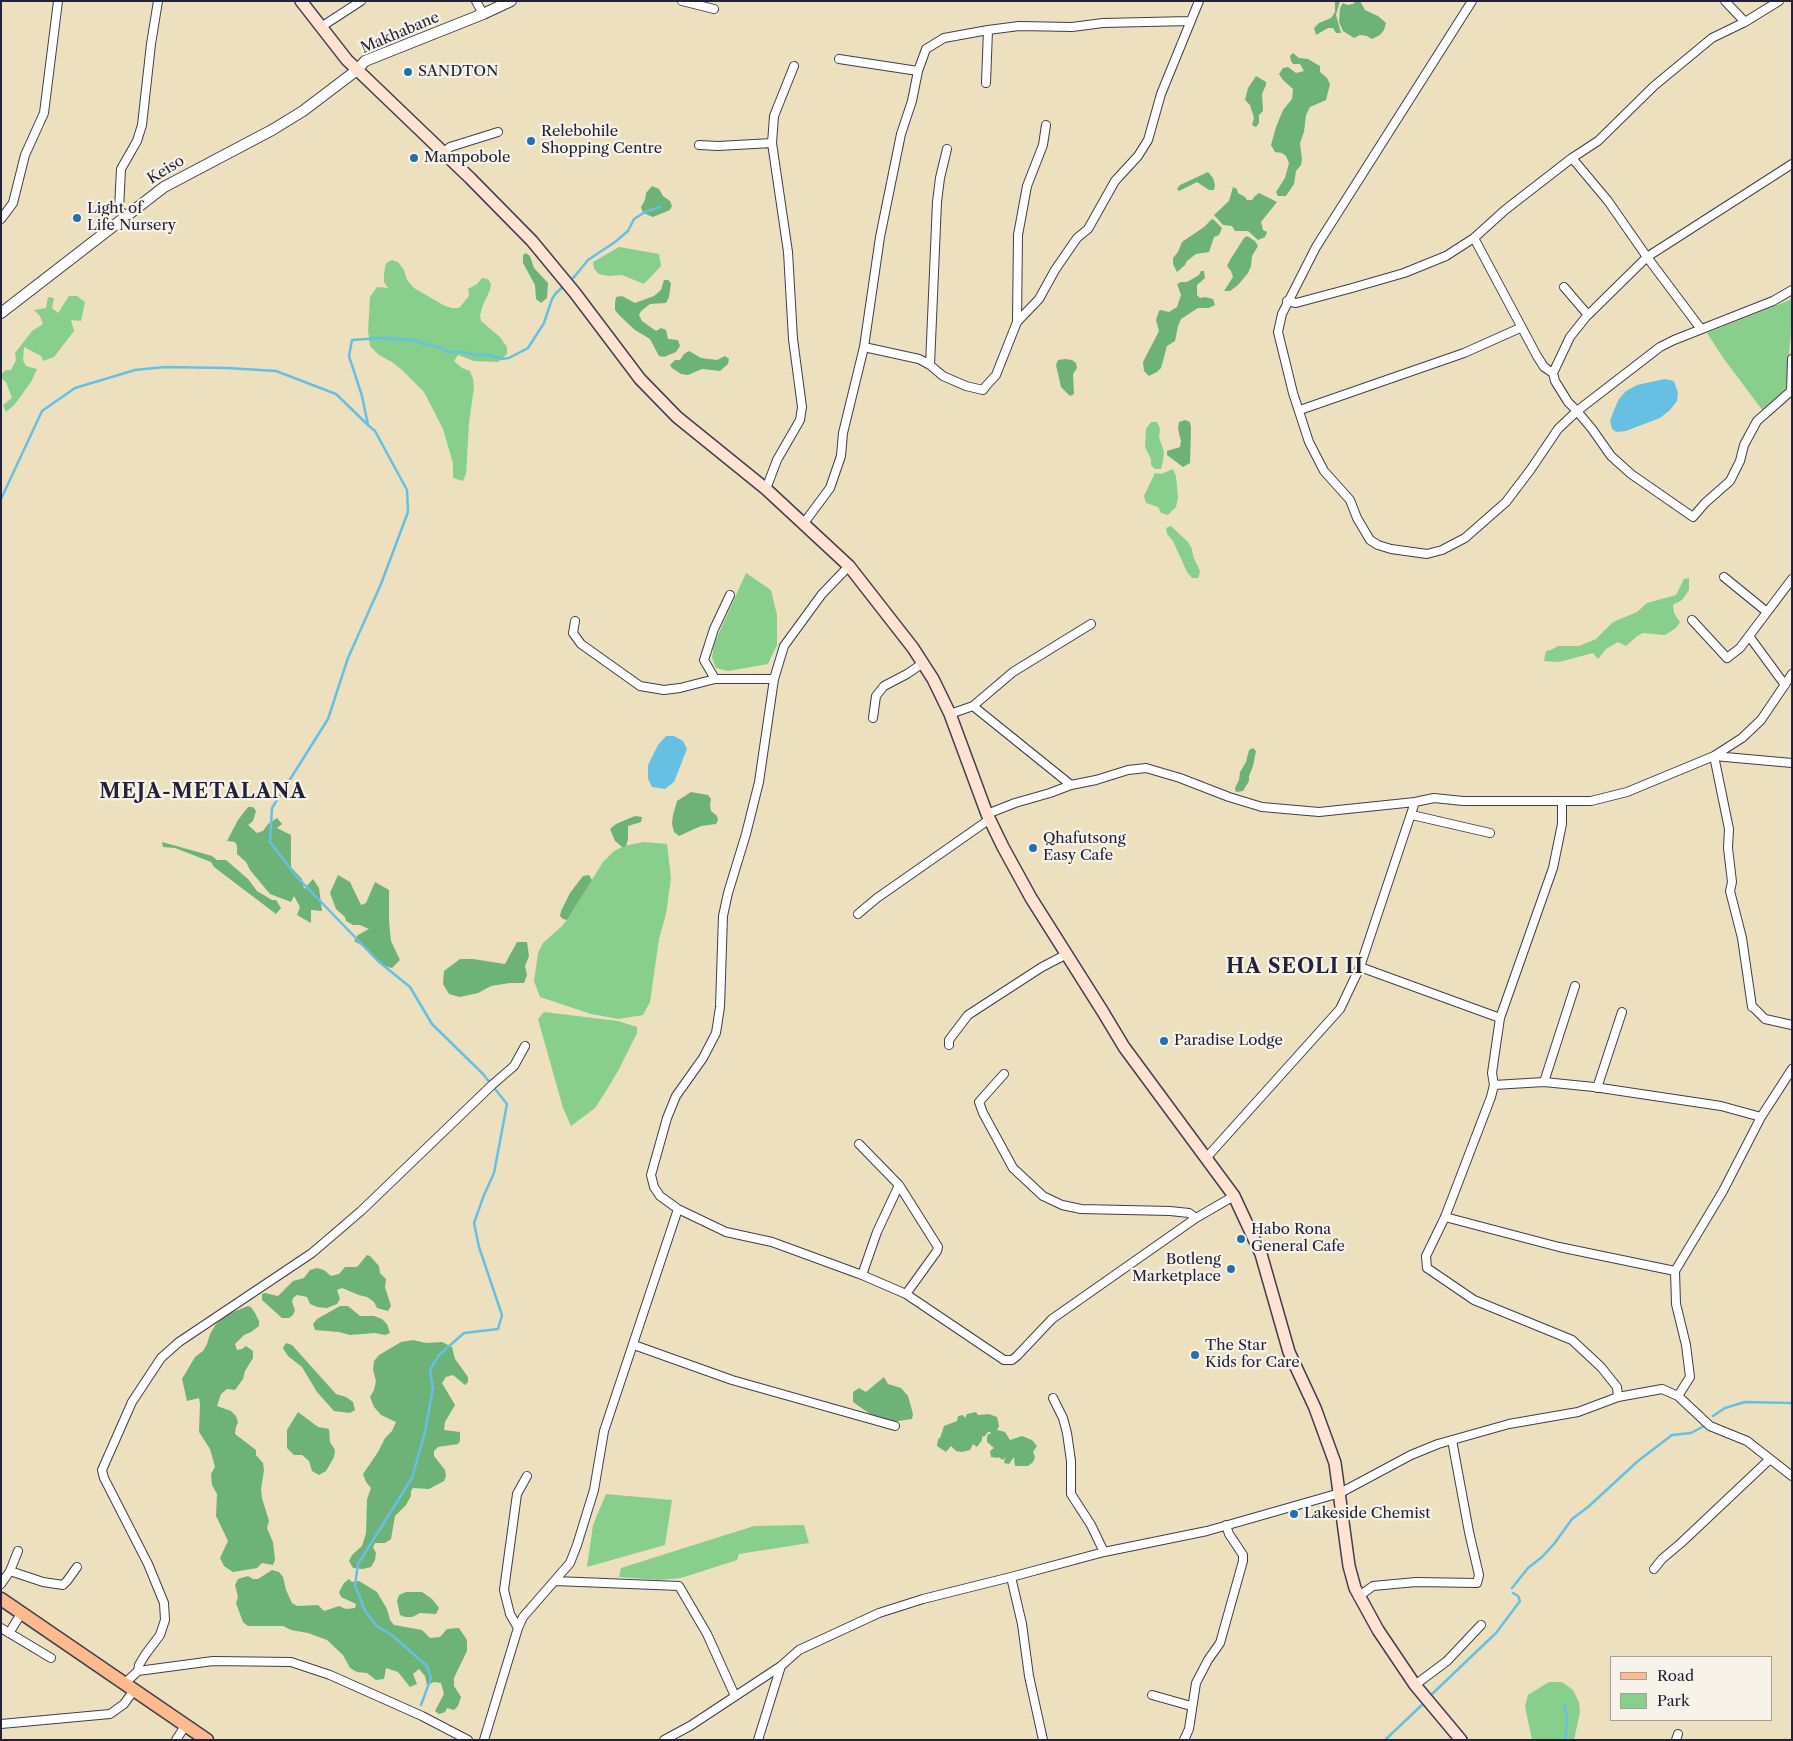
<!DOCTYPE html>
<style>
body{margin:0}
#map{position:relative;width:1793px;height:1741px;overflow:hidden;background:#ede0be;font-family:"Libre Caslon Text",serif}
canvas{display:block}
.frame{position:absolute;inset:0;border:2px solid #22223b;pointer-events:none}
.legend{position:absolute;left:1610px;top:1656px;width:162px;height:65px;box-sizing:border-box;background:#f7f3e8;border:1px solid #a29fa3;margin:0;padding:6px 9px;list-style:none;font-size:15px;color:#22223b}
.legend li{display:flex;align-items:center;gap:10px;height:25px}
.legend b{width:25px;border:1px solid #a29fa3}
</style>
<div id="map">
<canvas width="1793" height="1741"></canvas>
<div class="frame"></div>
<ul class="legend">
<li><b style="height:6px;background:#fcba8e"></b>Road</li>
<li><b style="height:14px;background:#87cf8a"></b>Park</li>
</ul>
</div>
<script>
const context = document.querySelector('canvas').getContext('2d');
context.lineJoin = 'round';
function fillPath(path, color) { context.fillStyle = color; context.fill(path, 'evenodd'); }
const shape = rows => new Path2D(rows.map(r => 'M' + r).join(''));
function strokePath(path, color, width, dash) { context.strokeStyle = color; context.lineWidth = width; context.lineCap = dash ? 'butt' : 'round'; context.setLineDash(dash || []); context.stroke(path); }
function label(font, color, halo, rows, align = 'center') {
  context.font = font + ' "Libre Caslon Text",serif'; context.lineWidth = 4.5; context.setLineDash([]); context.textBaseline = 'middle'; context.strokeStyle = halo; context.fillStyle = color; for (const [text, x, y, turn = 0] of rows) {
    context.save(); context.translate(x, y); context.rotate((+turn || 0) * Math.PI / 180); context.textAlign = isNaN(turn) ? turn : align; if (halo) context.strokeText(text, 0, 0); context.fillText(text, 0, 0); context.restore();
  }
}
const green = shape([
 [619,247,659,254,661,266,644,284,622,275,608,276,599,274,594,269,593,262],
 [392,260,398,262,404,270,407,280,414,288,445,306,452,308,459,308,469,296,468,289,477,284,482,278,488,279,491,284,490,290,483,305,480,315,481,321,500,337,507,347,507,354,498,362,474,361,458,355,454,361,462,368,470,371,473,379,474,387,469,423,466,474,463,481,453,478,453,463,443,429,424,392,402,370,392,362,379,355,370,346,368,331,370,297,377,287,388,288,384,282,384,273,386,263],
 [69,296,77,296,85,302,81,321,71,320,74,331,54,357,43,361,41,356,24,347,23,360,26,366,37,369,31,382,15,404,6,412,3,405,12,398,6,382,2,379,1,384,1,374,6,370,11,370,16,360,15,353,32,331,43,324,40,316,34,310,46,308,48,297,54,298,52,308,58,313],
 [1792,299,1792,320,1786,391,1763,411,1724,359,1707,333],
 [1151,422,1157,422,1160,429,1159,437,1164,452,1163,461,1161,469,1155,469,1151,465,1151,459,1145,447,1146,429],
 [1173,469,1176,476,1178,498,1176,507,1168,515,1161,513,1158,507,1146,503,1144,496,1155,473,1161,474],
 [1171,526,1188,542,1192,549,1193,556,1200,571,1198,578,1192,578,1187,572,1173,541,1167,534,1166,528],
 [746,573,771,590,777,615,777,645,768,664,728,671,716,668,712,658,714,644],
 [1689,578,1689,590,1682,600,1673,605,1674,613,1680,622,1676,628,1665,635,1643,633,1636,637,1626,646,1618,642,1606,649,1598,659,1593,653,1559,662,1544,661,1546,651,1551,650,1558,646,1579,646,1596,639,1613,622,1637,612,1647,603,1676,595,1684,579],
 [643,842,667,844,671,878,666,914,659,939,650,1002,643,1015,619,1019,591,1014,540,997,534,981,538,953,543,943,561,927,567,920,603,862,614,851,624,846],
 [544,1012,618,1021,637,1027,637,1033,618,1071,606,1091,595,1108,571,1126,563,1108,538,1019],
 [606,1494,672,1500,665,1545,587,1567,593,1525],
 [804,1525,809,1543,739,1554,737,1560,681,1578,659,1580,619,1577,621,1568,754,1526],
 [1549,1682,1562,1682,1573,1690,1579,1702,1580,1712,1574,1740,1532,1740,1525,1706,1528,1695]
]);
const forest = shape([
 [1335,1,1340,1,1336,15,1341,33,1336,33,1333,28,1328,28,1316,35,1314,28,1319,23,1331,18,1335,12],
 [1356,1,1360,1,1365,10,1378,16,1386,23,1384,30,1380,35,1372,39,1367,36,1360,35,1354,38,1343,31,1339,22,1340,8,1343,3,1347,5,1353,4],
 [1293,53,1299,58,1308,59,1320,66,1320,72,1327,78,1330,84,1326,100,1310,107,1306,115,1304,132,1300,143,1302,160,1301,165,1296,171,1294,184,1286,196,1278,196,1276,192,1285,178,1289,163,1286,156,1282,153,1275,152,1271,145,1276,127,1283,110,1292,99,1293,89,1283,80,1279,74,1283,68,1288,67,1296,73,1304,71,1300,64,1293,64,1291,61,1290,56],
 [1256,76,1266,82,1266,85,1262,94,1263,111,1259,115,1259,123,1256,127,1252,125,1254,118,1250,105,1245,100,1248,88],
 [1208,172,1213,178,1215,185,1214,190,1209,190,1197,182,1179,191,1177,189,1180,185],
 [652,186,659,189,663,196,670,201,672,206,670,210,653,217,643,213,641,207,645,200,646,193],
 [1233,187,1237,189,1238,193,1245,197,1247,200,1252,200,1255,196,1259,193,1277,202,1261,222,1263,230,1267,232,1265,237,1258,240,1248,231,1235,231,1232,226,1223,225,1214,215,1229,201],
 [1212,219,1214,220,1222,228,1219,235,1214,237,1209,252,1196,254,1187,261,1185,265,1177,272,1173,264,1173,258,1178,252,1182,242,1204,227],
 [1247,236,1255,241,1258,246,1252,256,1251,266,1248,273,1238,285,1230,291,1224,291,1233,277,1231,271,1227,266,1230,260,1244,238],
 [526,253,530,256,534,268,548,283,547,298,541,303,536,299,535,285,523,263,523,255],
 [1201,271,1204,271,1205,278,1197,285,1197,295,1200,298,1205,297,1213,299,1215,305,1209,308,1198,308,1181,319,1178,326,1175,341,1167,346,1161,368,1157,372,1149,376,1144,371,1143,362,1159,331,1156,320,1159,311,1161,310,1169,312,1177,307,1181,295,1177,284,1181,282,1187,282,1199,275],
 [664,280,668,280,671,283,669,297,666,303,650,304,641,311,639,315,642,321,656,331,661,328,666,330,668,339,678,340,680,346,676,352,664,357,659,356,650,339,635,330,620,316,615,310,615,303,616,297,622,296,635,303,654,296,661,290],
 [689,351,701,358,717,360,725,356,729,359,728,364,720,371,702,369,688,375,681,374,672,368,670,365,675,360,680,360,684,354],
 [1065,359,1072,360,1076,363,1077,368,1073,374,1074,394,1070,396,1061,387,1056,365,1058,360],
 [1185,420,1190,422,1191,428,1190,463,1183,467,1167,455,1167,451,1180,447,1181,441,1178,429,1179,422],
 [1253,748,1256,751,1253,766,1249,776,1249,781,1243,791,1236,792,1235,788,1239,780,1240,772,1246,762,1249,750],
 [691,792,708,795,711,799,710,805,711,811,717,816,718,820,716,824,701,826,679,836,674,832,672,824,673,815,677,801],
 [248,807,253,807,256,811,253,821,248,825,257,833,263,831,268,824,277,818,282,824,277,828,291,835,291,867,302,879,304,889,313,879,319,888,322,911,311,910,311,923,297,915,300,907,294,896,291,902,270,894,250,870,246,862,237,854,237,846,235,842,227,841,238,820],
 [635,816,642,817,641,822,628,826,628,839,626,846,622,847,615,841,610,829,616,824],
 [162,842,212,856,217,860,226,860,248,879,257,891,272,900,276,900,281,908,276,914,214,867,211,862,175,848,163,847],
 [338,875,350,882,361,905,366,903,375,882,389,890,389,921,391,941,400,960,392,968,385,966,380,961,375,959,368,949,354,941,358,935,369,929,360,925,353,925,346,921,345,917,336,909,330,893],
 [589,875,592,880,567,920,563,919,560,916,561,911,570,893,583,876],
 [517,942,527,942,529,956,525,966,527,975,524,983,510,983,491,986,478,993,460,997,449,994,443,984,444,971,460,959,473,959,505,964],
 [367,1255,370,1256,379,1266,380,1273,386,1279,385,1287,391,1306,388,1311,377,1308,374,1302,367,1297,359,1295,342,1288,337,1290,340,1299,337,1304,327,1308,317,1307,310,1304,307,1297,297,1295,293,1298,292,1302,295,1310,293,1315,289,1318,282,1318,262,1300,262,1294,265,1293,278,1296,293,1281,304,1278,310,1270,317,1268,324,1270,331,1276,339,1274,345,1267,357,1267],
 [248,1306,251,1307,255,1313,259,1321,259,1326,251,1332,244,1335,235,1344,237,1350,242,1349,246,1346,253,1351,253,1358,245,1371,243,1379,235,1390,227,1389,221,1394,217,1406,231,1411,236,1416,238,1422,236,1427,235,1434,256,1450,256,1455,263,1463,264,1470,261,1489,262,1498,269,1521,267,1528,273,1542,275,1560,273,1565,262,1563,257,1568,233,1572,224,1566,220,1558,228,1541,216,1516,217,1494,212,1485,211,1474,215,1467,210,1449,199,1432,200,1404,199,1398,187,1401,182,1379,195,1357,203,1351,207,1344,210,1334,216,1324,228,1314],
 [340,1306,348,1306,360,1316,374,1316,382,1319,387,1324,390,1333,385,1335,375,1333,350,1335,339,1332,315,1330,313,1324,317,1319],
 [413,1340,426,1343,442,1342,452,1347,455,1359,468,1377,468,1382,465,1385,453,1375,446,1377,442,1383,455,1405,445,1422,444,1430,460,1432,460,1441,458,1444,438,1447,434,1451,434,1456,445,1470,446,1476,444,1481,429,1489,413,1488,411,1491,411,1496,406,1505,395,1516,391,1539,385,1543,375,1543,373,1547,376,1553,375,1560,371,1567,363,1569,353,1568,349,1561,352,1555,362,1546,366,1533,367,1499,371,1488,366,1482,363,1474,378,1452,385,1438,392,1431,396,1422,381,1415,374,1407,370,1397,374,1390,376,1381,373,1370,374,1361,379,1355,401,1342],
 [286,1343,292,1345,336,1394,346,1397,353,1402,355,1410,350,1413,334,1411,317,1392,302,1367,288,1356,284,1350,283,1348],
 [884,1377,888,1384,901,1388,908,1396,913,1414,912,1419,892,1422,870,1414,853,1402,853,1392,859,1388,866,1392],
 [298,1412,318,1427,329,1429,330,1442,335,1450,334,1457,326,1471,319,1475,312,1471,309,1461,302,1455,294,1455,287,1448,287,1430],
 [976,1412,978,1415,989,1414,997,1417,999,1426,997,1430,1005,1432,1010,1440,1022,1436,1032,1440,1037,1446,1033,1452,1035,1457,1033,1462,1028,1466,1015,1466,1014,1457,1009,1464,1004,1463,1005,1457,1003,1460,998,1457,997,1458,991,1457,990,1451,994,1448,987,1442,987,1437,988,1434,991,1434,990,1432,988,1432,984,1437,982,1436,982,1440,977,1447,973,1444,970,1450,962,1452,956,1451,951,1446,946,1452,937,1446,938,1439,940,1438,944,1426,957,1421,958,1416,963,1415,965,1418,967,1414],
 [272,1570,279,1572,283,1577,286,1590,292,1603,297,1606,318,1605,324,1611,339,1606,346,1609,355,1608,356,1604,341,1597,339,1592,344,1583,349,1579,352,1582,359,1581,377,1592,387,1609,390,1620,394,1625,422,1630,430,1638,440,1637,447,1629,459,1628,467,1640,467,1651,454,1678,454,1686,461,1697,458,1706,454,1710,447,1708,445,1712,439,1714,435,1711,444,1694,441,1683,434,1682,427,1685,425,1676,419,1669,413,1674,417,1684,410,1687,398,1672,386,1668,384,1679,376,1680,367,1673,357,1672,350,1668,343,1655,327,1640,308,1633,291,1630,283,1626,248,1626,243,1622,236,1603,238,1597,235,1585,238,1579,248,1576,253,1579,258,1579],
 [406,1592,422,1592,432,1599,439,1608,436,1614,420,1613,412,1617,405,1617,400,1615,397,1601,399,1595]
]);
const water = shape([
 [1665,379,1674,381,1678,393,1677,401,1670,410,1660,418,1626,431,1616,432,1612,429,1610,421,1614,410,1619,399,1626,391,1637,385],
 [666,736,674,736,683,741,687,749,674,782,665,789,652,787,648,779,648,765,658,745]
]);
const stream = shape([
 [569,282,575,276,588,260,615,242,628,231,634,219,645,212,660,207],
 [1,499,42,411,75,388,135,370,165,367,227,368,276,371,336,394,368,425],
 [1713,1416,1725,1408,1745,1402,1792,1403],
 [1512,1588,1528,1568,1542,1557,1554,1544,1572,1519,1588,1507,1638,1461,1672,1435,1691,1433,1704,1426],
 [1430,1696,1496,1633,1520,1601,1518,1596,1513,1593],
 [421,1705,431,1678,427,1666,393,1636,377,1626,365,1611,355,1585,358,1564,412,1478,425,1432,433,1388,430,1370,439,1355,464,1333,498,1329,502,1315,479,1247,474,1223,484,1195,494,1173,507,1104,483,1074,432,1024,410,987,378,961,296,876,270,842,272,808,328,719,348,658,381,584,408,512,407,490,375,431,368,425,362,396,349,356,352,340,381,338,411,340,441,348,448,352,463,352,476,355,490,355,501,359,509,358,528,348,544,323,552,299,556,293,565,285],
 [1564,1705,1567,1719,1565,1740],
 [1385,1740,1425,1702]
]);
const minor = shape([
 [476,1,483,14],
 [682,1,714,9],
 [1472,1,1316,247,1282,314,1278,332,1293,393,1309,442,1324,471,1350,500,1357,518,1370,540,1378,545,1391,549,1427,554,1442,550,1465,538,1506,502,1531,469,1558,429,1577,411,1592,429,1611,456,1631,474,1693,517,1705,503,1730,481,1740,461,1744,445,1757,421,1791,391,1792,359],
 [1725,1,1745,22],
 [321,27,361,1],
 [839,59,918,71],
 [986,83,988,30],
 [699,145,718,146,772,143],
 [443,153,450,147,498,132],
 [1572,158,1608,201,1647,257,1701,329],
 [1792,164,1647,257,1586,317,1570,337,1553,373,1555,381,1568,402,1577,411,1660,347,1674,340,1773,301,1792,290],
 [126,217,119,209,121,169,137,141,142,125,151,44,158,1],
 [1,219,13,203,25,155,44,113,58,1],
 [1474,238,1537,356,1544,367,1553,373],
 [1564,287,1588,315],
 [1287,301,1296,303,1352,288,1404,273,1446,256,1474,238,1505,210,1572,158,1598,141,1654,86,1712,38,1745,22,1779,1],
 [1017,322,1018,235,1027,186,1043,145,1046,125],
 [864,347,919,359,930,365,943,376,966,386,983,390,986,386,996,375,1017,322,1039,299,1055,270,1077,238,1088,229,1115,181,1138,156,1148,140,1161,94,1199,1],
 [930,365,937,202,940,178,947,149],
 [1300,410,1464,353,1520,328],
 [766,489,777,460,800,420,802,407,793,339,788,252,772,143,774,116,794,66],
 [804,523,830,488,841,456,843,433,864,347,880,237,901,134,912,101,918,71,926,49,944,38,988,30,1019,26,1072,27,1103,23,1190,21],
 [849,566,822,594,784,646,774,679,759,782,746,834,728,893,723,916,720,1007,716,1033,703,1058,676,1096,667,1118,651,1175,654,1187,660,1196,678,1209,726,1232,772,1242,862,1275,906,1294,1004,1360,1012,1360,1017,1356,1052,1319,1196,1218,1234,1196],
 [1724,577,1767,612],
 [1692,620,1727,658,1740,648,1749,636],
 [575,621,573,633,581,644,640,686,664,690,680,688,715,679,774,679],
 [715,679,704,660,714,629,730,595],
 [1785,685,1749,636,1792,579],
 [973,706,1013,672,1091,624],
 [950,714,973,706,1071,785,1096,780,1128,770,1146,768,1180,778,1229,797,1262,807,1319,812,1415,802,1434,798,1463,801,1591,801,1627,792,1714,756,1742,738,1761,720,1792,674],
 [873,718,876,696,884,686,907,674,923,663],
 [1562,802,1562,824,1553,868,1500,1018,1492,1073,1494,1085,1491,1097,1445,1217,1426,1256,1427,1268,1474,1300,1572,1340,1601,1367,1617,1387,1618,1397],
 [987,814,1015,803,1050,793,1071,785],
 [1412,815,1490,833],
 [858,914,877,898,990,819],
 [1360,967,1500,1018],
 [1752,1007,1742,938,1730,891,1732,882,1728,848,1729,829,1714,756,1792,763],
 [1754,1008,1765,1019,1792,1025],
 [949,1045,949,1040,968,1015,1042,967,1067,954],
 [1004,1074,979,1102,983,1113,1013,1168,1043,1196,1062,1205,1081,1209,1170,1211,1189,1213,1196,1218],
 [1544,1082,1575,986],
 [1494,1085,1544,1082,1594,1087,1721,1106,1761,1117],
 [1597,1088,1622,1012],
 [859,1144,899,1185,877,1232,862,1275],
 [1207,1157,1340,1009,1360,967,1415,802],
 [899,1185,938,1247,937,1251,906,1294],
 [1445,1217,1559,1247,1675,1271],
 [634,1345,732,1380,895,1426],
 [1678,1396,1690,1377,1686,1345,1676,1304,1675,1271,1723,1191,1761,1117,1792,1069],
 [1053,1398,1063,1418,1067,1433,1071,1461,1071,1494,1091,1525,1104,1552],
 [1654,1569,1662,1559,1681,1543,1770,1459],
 [10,1571,18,1551],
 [1011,1577,1022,1624,1029,1676,1043,1740],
 [555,1581,679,1586,707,1634,735,1696],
 [1,1584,10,1571,43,1582,63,1585,67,1581,77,1567],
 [1358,1597,1373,1586,1416,1582,1477,1583,1479,1575,1469,1532,1452,1440],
 [1,1628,51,1658],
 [518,1628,510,1614,504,1590,517,1494,527,1476],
 [9,1633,21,1614],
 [138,1671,213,1661,291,1662,330,1675,422,1716,468,1740],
 [125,1683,138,1671,139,1665,145,1655,160,1635,165,1620,164,1603,148,1564,104,1478,102,1470,132,1402,161,1358,179,1342,312,1253,361,1211,492,1085,514,1066,525,1046],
 [1415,1685,1447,1661,1481,1625],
 [1152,1695,1191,1706],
 [1,1724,110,1714,124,1704,134,1690],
 [176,1740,185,1726],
 [484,1740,518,1628,523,1617,570,1563,577,1545,594,1490,604,1431,678,1209],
 [664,1740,690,1726,781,1666,799,1650,879,1613,923,1599,1011,1577,1104,1552,1207,1531,1340,1493,1411,1455,1438,1444,1509,1424,1578,1412,1618,1397,1662,1389,1678,1396,1710,1426,1747,1441,1792,1476],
 [758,1740,781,1666],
 [1184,1740,1189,1729,1196,1683,1208,1660,1220,1643,1243,1561,1243,1555,1229,1534,1226,1525],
 [1676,1740,1678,1734]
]);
const tertiary = shape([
 [1,313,164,187,272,130,303,111,357,70,365,61,483,14,511,1]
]);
const secondary = shape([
 [301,1,347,60,470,178,532,241,575,293,640,379,677,417,766,489,849,566,913,648,933,679,950,714,987,814,1003,847,1031,898,1103,1012,1124,1047,1234,1196,1261,1254,1289,1352,1315,1408,1335,1463,1349,1566,1355,1588,1378,1630,1415,1685,1461,1740]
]);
const primary = shape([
 [1,1599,207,1740]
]);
const markers = [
 [408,72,5,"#1f6fb2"],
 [531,141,5,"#1f6fb2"],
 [414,158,5,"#1f6fb2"],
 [77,218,5,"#1f6fb2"],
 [1033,848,5,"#1f6fb2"],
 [1164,1041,5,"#1f6fb2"],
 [1241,1239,5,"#1f6fb2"],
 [1231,1269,5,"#1f6fb2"],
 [1195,1355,5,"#1f6fb2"],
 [1294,1514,5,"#1f6fb2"]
];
const streetNames = [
 ["Makhabane",400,33,-23],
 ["Keiso",166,170,-32]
];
const poiNames = [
 ["SANDTON",418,72],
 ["Relebohile",541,132],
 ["Shopping Centre",541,149],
 ["Mampobole",424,158],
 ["Light of",87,209],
 ["Life Nursery",87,226],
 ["Qhafutsong",1043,839],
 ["Easy Cafe",1043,856],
 ["Paradise Lodge",1174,1041],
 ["Habo Rona",1251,1230],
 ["General Cafe",1251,1247],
 ["Botleng",1221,1260,"right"],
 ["Marketplace",1221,1277,"right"],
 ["The Star",1205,1346],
 ["Kids for Care",1205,1363],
 ["Lakeside Chemist",1304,1514]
];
const districtNames = [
 ["MEJA-METALANA",203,792],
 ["HA SEOLI II",1295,967]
];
fillPath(green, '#87cf8a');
fillPath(forest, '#6db276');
fillPath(water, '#66c0e3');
strokePath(stream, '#66c0e3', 2.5);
strokePath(minor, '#403e4f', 10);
strokePath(tertiary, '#403e4f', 12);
strokePath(secondary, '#403e4f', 14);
strokePath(primary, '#403e4f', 15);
strokePath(minor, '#fff', 8);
strokePath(tertiary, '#fff', 10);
strokePath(secondary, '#fee3d2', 11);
strokePath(primary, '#fcba8e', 12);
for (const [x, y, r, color] of markers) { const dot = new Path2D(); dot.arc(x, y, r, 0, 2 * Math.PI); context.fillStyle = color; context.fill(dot); strokePath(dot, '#f7f3e8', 2); }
label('15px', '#22223b', '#f7f3e8', streetNames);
label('15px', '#22223b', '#f7f3e8', poiNames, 'left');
context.letterSpacing = '1px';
label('bold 20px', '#22223b', '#f7f3e8', districtNames);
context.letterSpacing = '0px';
</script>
